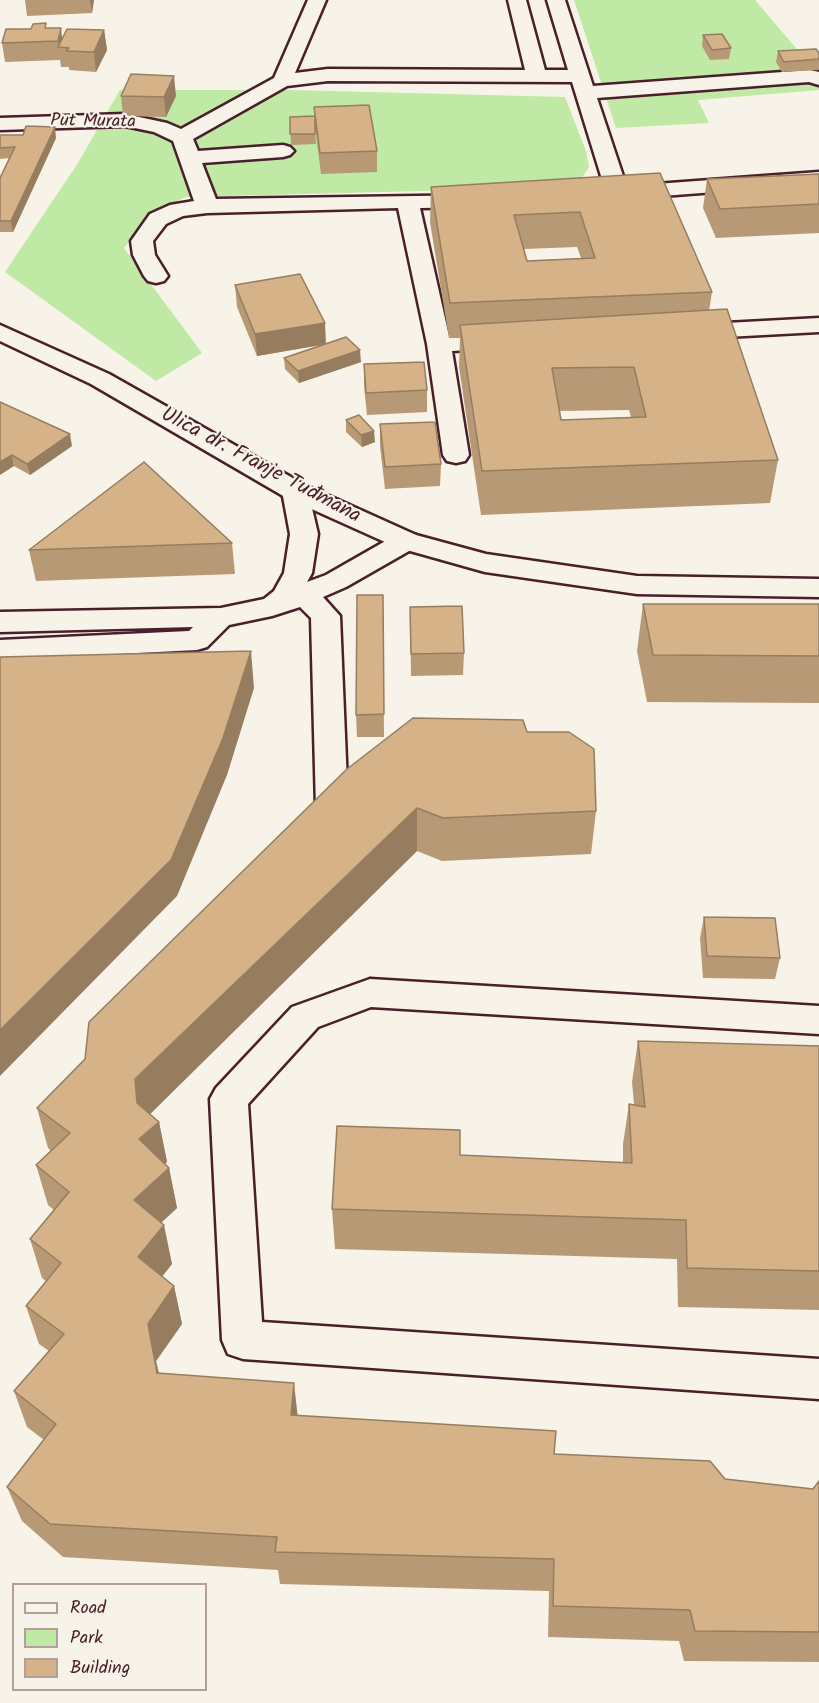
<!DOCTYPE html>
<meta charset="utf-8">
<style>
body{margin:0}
#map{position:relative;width:819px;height:1703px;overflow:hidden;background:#f7f3e8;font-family:Kalam,sans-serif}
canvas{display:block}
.legend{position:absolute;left:12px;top:1583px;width:195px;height:108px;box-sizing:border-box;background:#f7f3e8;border:2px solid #b29e9c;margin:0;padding:8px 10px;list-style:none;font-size:18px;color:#4a1f2b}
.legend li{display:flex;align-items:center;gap:12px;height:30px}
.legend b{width:30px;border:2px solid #b29e9c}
</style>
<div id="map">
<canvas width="819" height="1703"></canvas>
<ul class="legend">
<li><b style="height:8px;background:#f7f3e8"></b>Road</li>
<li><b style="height:16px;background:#bfe9a5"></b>Park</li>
<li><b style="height:16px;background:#d6b288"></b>Building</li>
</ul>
</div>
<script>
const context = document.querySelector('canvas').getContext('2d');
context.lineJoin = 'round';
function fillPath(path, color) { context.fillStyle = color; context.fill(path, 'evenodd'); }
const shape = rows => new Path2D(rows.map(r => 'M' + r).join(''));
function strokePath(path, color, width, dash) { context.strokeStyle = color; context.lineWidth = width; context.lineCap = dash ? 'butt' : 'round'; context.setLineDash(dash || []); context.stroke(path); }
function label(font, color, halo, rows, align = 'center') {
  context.font = font + ' Kalam,sans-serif'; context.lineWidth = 4.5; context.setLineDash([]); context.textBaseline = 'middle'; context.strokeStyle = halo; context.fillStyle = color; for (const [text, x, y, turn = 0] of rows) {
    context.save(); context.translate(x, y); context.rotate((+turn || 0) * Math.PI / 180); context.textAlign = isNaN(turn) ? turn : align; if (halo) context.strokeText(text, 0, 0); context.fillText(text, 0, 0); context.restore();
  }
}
const green = shape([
 [574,0,755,0,819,75,819,90,698,100,709,123,616,128],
 [120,90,291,90,565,97,586,151,589,167,581,179,541,188,186,197,152,212,124,248,202,353,156,381,5,272,78,163]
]);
const minor = shape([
 [308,0,326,0,295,73,328,69,525,70,508,0,526,0,545,70,568,70,547,0,565,0,593,86,810,70,819,72,819,85,809,82,597,98,623,176,615,187,819,172,819,184,623,199,615,197,612,192,575,203,567,201,564,196,567,191,596,183,601,176,572,82,328,81,287,86,193,139,198,151,283,145,290,147,294,151,290,155,283,157,202,163,216,199,484,195,487,200,484,205,476,207,420,208,449,336,506,334,515,336,518,341,515,346,506,348,452,351,469,455,465,461,456,463,447,461,443,455,427,344,398,208,207,213,183,216,166,224,153,241,155,255,168,276,164,281,156,283,148,281,144,276,133,255,131,241,150,214,170,205,194,201,173,141,154,132,125,126,0,130,0,118,125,114,167,123,181,129,274,78,308,0],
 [819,318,819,332,689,339,680,337,677,332,680,327,689,325,819,318],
 [295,483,305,485,308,491,318,534,312,573,307,582,326,575,396,535,406,532,416,535,420,541,416,547,346,587,323,597,340,616,348,808,343,816,332,820,321,816,316,808,311,618,300,607,272,616,229,625,207,647,197,650,0,660,0,640,189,631,193,627,0,632,0,612,221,608,264,599,274,591,284,573,290,534,282,491,285,485,295,483],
 [370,979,819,1006,819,1034,371,1007,318,1027,248,1104,262,1322,819,1359,819,1399,243,1359,228,1354,222,1340,210,1099,216,1088,292,1007,370,979]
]);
const major = shape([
 [0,325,109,374,305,485,416,535,486,554,637,576,819,579,819,597,637,594,485,572,396,547,285,497,91,384,0,341,0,325]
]);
const wall = shape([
 [25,0,94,0,92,13,27,16],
 [47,28,62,39,104,30,107,50,96,72,69,70,69,67,61,67,60,60,5,62,2,43],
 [703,35,731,48,729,59,710,60,702,46],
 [778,51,819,53,819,70,782,72,776,62],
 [121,96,176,96,166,117,123,116],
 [314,107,377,151,377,172,321,174,315,127,316,144,291,145,290,117,315,116],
 [0,135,56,138,13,232,0,232,0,178,9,158,0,159],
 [660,173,712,292,709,311,778,460,770,503,481,515,459,367,460,338,449,338,430,222,431,187],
 [577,247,581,258,527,261,524,249],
 [629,410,631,417,561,420,559,411],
 [819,174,819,233,716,238,703,208,707,179],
 [235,285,326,344,361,362,299,383,285,369,284,358,322,345,257,356,237,307],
 [364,364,427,390,427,412,367,415,364,386],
 [0,402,72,446,30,475,14,466],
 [346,420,375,442,362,447,346,432],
 [380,424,441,464,440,486,385,489,380,446],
 [232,543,235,574,36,581,29,550],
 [383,595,384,737,357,737,356,715],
 [643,604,819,604,819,703,647,702,637,651],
 [410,607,464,653,463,675,411,676],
 [527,732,596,811,591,854,442,861,417,851,150,1114,159,1122,167,1162,165,1164,169,1168,177,1208,161,1223,172,1264,162,1276,174,1286,182,1324,156,1361,159,1373,298,1415,725,1479,813,1489,819,1481,819,1662,684,1661,679,1641,548,1637,549,1591,280,1584,278,1570,63,1557,22,1521,7,1487,44,1440,27,1427,14,1391,49,1351,39,1344,26,1306,46,1281,42,1278,30,1239,54,1210,48,1205,36,1165,51,1151,48,1148,37,1108,85,1059,89,1022],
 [704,917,780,958,775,979,703,978,700,938],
 [638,1041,819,1046,819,1310,678,1307,677,1259,335,1249,332,1209,460,1155,623,1163,623,1144,629,1104,634,1104,632,1082]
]);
const shadedWall = shape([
 [90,0,94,0,92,13],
 [61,28,63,47,59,47,58,41],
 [104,30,107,50,96,72,94,52],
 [174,76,176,96,166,117,164,97],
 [55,127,56,138,13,232,11,221],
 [325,323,326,344,257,356,255,334],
 [360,350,361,362,299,383,298,371],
 [374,431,375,442,362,447,361,435],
 [70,434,72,446,30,475,27,464],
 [12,455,14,466,0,475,0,462],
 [251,651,254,688,227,775,177,896,0,1076,0,1030],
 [417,808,417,851,143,1121,159,1122,167,1162,147,1179,139,1139,135,1079],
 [169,1168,177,1208,142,1240,134,1200],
 [164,1225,172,1264,147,1296,138,1257],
 [174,1286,182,1324,156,1361,166,1409,157,1373,148,1324],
 [294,1383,298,1419,291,1415]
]);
const building = shape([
 [46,23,45,28,61,28,58,41,2,43,6,29,31,29,33,24,46,23],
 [67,29,104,30,94,52,66,51,69,48,58,47,67,29],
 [722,34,731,48,712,50,703,35,722,34],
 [816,49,819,53,819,59,784,62,778,51,816,49],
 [131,74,174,76,164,97,121,96,131,74],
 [369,105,377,151,320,153,314,107,369,105],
 [315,116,315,134,290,134,290,117,315,116],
 [26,126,55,127,11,221,0,221,0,178,15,147,0,148,0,135,23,135,26,126],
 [660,173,712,292,450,303,431,187,660,173],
 [580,212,595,258,527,261,514,215,580,212],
 [819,174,819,204,720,209,707,179,819,174],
 [300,274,325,323,255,334,235,285,300,274],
 [727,309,778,460,482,471,460,325,727,309],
 [634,367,646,417,561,420,552,368,634,367],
 [346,337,360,350,298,371,284,358,346,337],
 [424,362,427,390,366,393,364,364,424,362],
 [0,402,70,434,27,464,12,455,0,462,0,402],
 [359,415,374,431,361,435,346,420,359,415],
 [435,422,441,464,385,467,380,424,435,422],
 [144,462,232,543,29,550,144,462],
 [357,595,383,595,384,714,356,715,357,595],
 [643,604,819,604,819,656,653,655,643,604],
 [462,606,464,653,411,654,410,607,462,606],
 [251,651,223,738,171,860,0,1030,0,657,251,651],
 [413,718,523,720,527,732,569,732,594,749,596,811,443,818,417,808,135,1079,137,1103,159,1122,139,1139,169,1168,134,1200,164,1225,138,1257,174,1286,148,1324,157,1373,294,1383,291,1415,556,1431,554,1454,710,1461,725,1479,813,1489,819,1481,819,1632,695,1631,690,1610,553,1606,554,1559,275,1552,277,1537,50,1524,7,1487,56,1424,14,1391,64,1334,26,1306,61,1263,30,1239,69,1192,36,1165,70,1133,37,1108,85,1059,89,1022,347,769,413,718],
 [704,917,775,918,780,958,707,956,704,917],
 [638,1041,819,1046,819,1271,687,1268,686,1220,332,1209,337,1126,460,1130,460,1155,632,1163,629,1104,645,1107,638,1041]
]);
const farStreetnames = [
 ["Put Murata",93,123,1]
];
const streetNames = [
 ["Ulica dr. Franje Tuđmana",260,467,28]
];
fillPath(green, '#bfe9a5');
strokePath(minor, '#4a1f2b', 5);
strokePath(major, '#4a1f2b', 5);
fillPath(minor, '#f7f3e8');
fillPath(major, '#f7f3e8');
fillPath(wall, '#b89975');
fillPath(shadedWall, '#967d5f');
fillPath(building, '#d6b288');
strokePath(building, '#967d5f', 1.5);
label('18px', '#4a1f2b', '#f7f3e8', farStreetnames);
label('21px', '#4a1f2b', '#f7f3e8', streetNames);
</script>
